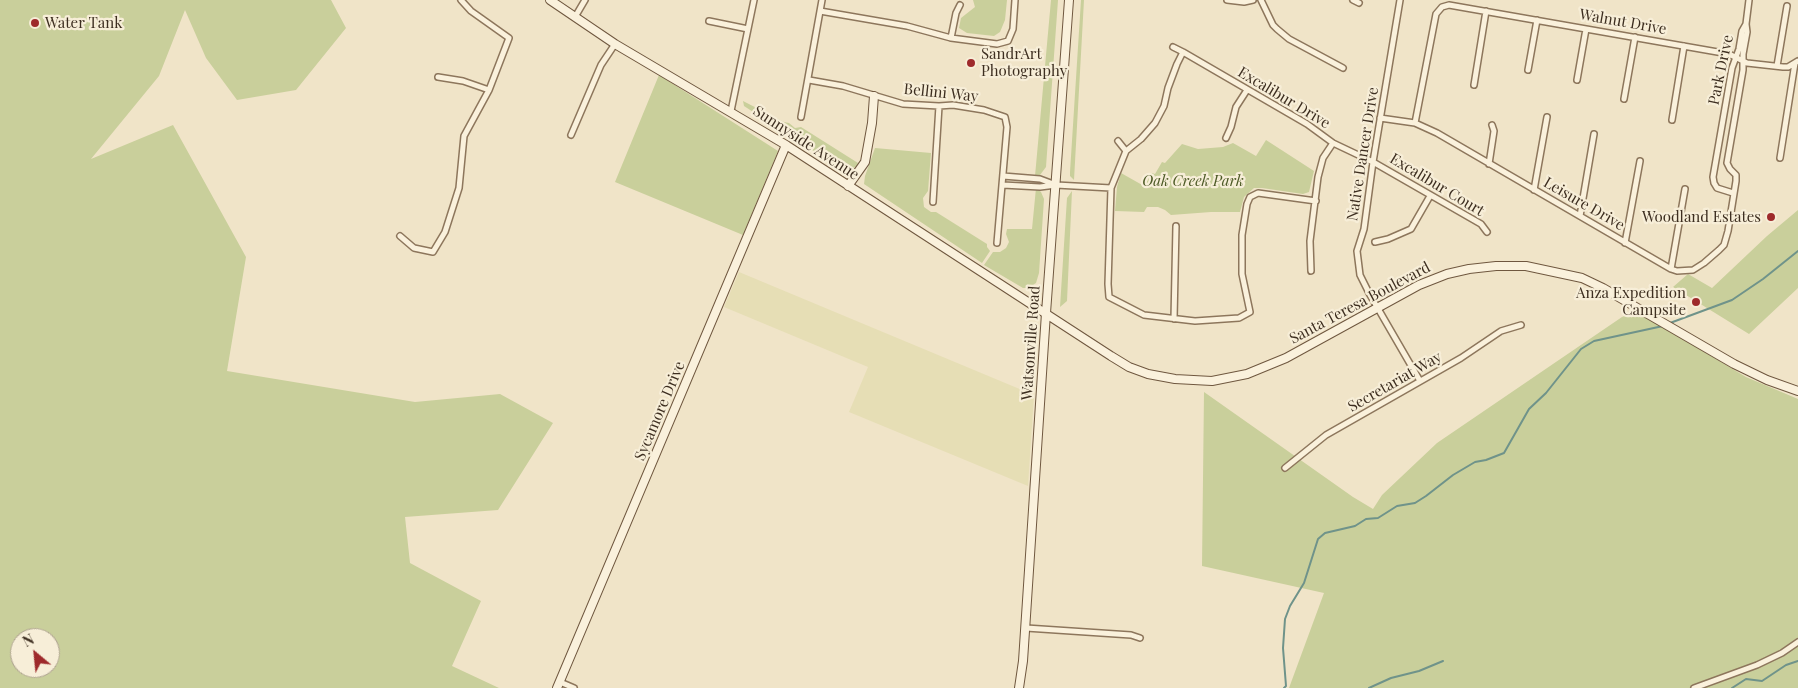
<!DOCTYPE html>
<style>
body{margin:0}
#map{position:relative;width:1798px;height:688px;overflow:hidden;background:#f0e4c8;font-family:"Playfair Display",serif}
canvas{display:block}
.north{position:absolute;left:10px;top:628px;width:50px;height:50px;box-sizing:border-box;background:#f7eed8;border:1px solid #ada18e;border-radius:50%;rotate:332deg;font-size:14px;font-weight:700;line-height:20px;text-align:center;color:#3d2e20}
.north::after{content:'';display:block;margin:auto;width:18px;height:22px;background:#9e2a2b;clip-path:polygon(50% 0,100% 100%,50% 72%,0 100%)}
</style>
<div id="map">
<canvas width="1798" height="688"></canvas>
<div class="north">N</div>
</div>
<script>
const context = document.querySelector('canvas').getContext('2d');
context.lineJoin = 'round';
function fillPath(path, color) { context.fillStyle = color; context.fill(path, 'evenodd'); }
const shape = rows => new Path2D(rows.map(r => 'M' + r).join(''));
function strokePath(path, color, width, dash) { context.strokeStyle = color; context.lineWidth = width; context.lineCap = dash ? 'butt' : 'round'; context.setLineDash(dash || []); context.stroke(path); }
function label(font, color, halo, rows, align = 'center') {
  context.font = font + ' "Playfair Display",serif'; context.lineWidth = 4.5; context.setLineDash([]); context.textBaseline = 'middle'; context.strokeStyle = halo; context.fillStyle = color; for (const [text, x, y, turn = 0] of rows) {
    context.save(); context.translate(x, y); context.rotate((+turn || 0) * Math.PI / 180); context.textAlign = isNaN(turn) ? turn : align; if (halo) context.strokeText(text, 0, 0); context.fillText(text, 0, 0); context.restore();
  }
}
const farmland = shape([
 [739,272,1034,395,1028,486,849,412,868,367,724,307]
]);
const green = shape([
 [0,0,331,0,346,28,296,90,237,100,206,58,185,10,159,76,91,159,173,125,246,257,227,371,415,402,500,394,553,423,498,510,405,517,410,563,481,601,452,666,499,688,0,688],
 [20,638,50,638,50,668,20,668],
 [973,0,1007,0,1005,20,1000,32,994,36,967,33,959,28,961,18,975,7],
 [1051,0,1058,0,1046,167,1040,175,1035,176],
 [1081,0,1084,0,1074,180,1070,176,1070,172],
 [659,75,778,151,743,235,615,182],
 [743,101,784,122,789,123,795,128,801,127,858,163,857,166,849,171,843,171,744,106],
 [1266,140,1314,171,1309,192,1303,194,1262,188,1254,188,1244,197,1240,212,1211,212,1171,215,1165,210,1158,207,1147,207,1144,212,1115,211,1117,187,1121,173,1144,186,1152,173,1155,174,1162,162,1165,163,1182,144,1198,149,1223,147,1233,143,1256,156],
 [875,148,931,153,928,191,923,198,924,207,931,212,936,212,987,244,987,247,990,251,982,263,864,184,865,176],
 [1036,188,1041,192,1044,199,1039,273,1036,283,1028,288,1023,288,984,265,993,252,1000,252,1006,248,1009,242,1006,234,1007,229,1032,229],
 [1072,191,1067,301,1060,307,1067,198],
 [1798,210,1798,288,1749,334,1673,287,1688,274,1712,288,1767,236],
 [1634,312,1651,320,1746,377,1798,399,1798,688,1289,688,1324,593,1202,566,1204,392,1353,497,1373,509,1382,495,1437,443,1622,317]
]);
const stream = shape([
 [1670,323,1732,300,1763,279,1798,251],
 [1284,688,1286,686,1283,648,1285,619,1290,606,1304,583,1318,539,1325,533,1355,526,1366,519,1378,518,1397,506,1415,503,1426,496,1453,475,1475,462,1486,460,1504,453,1529,409,1546,393,1581,349,1594,341,1663,326],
 [1369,688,1391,678,1419,671,1443,661],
 [1732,688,1746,679,1762,681,1786,665,1798,661]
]);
const street = shape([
 [1227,0,1244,2,1253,0],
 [1261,0,1273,25,1277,29,1289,39,1343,68],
 [1353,0,1359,3],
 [1400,0,1373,162,1364,229,1357,251,1360,275,1369,293,1420,381],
 [820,11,907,26,951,38,997,44,1008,41,1013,29,1015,0],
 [575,17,585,0],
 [709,21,748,29],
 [951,38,956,13,960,5],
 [1173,47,1183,52],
 [1777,66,1787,6],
 [1528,70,1537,20],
 [438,77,463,81,489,90],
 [809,80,843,86,903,104,939,106,953,105,984,110,1005,117,1007,127,997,243],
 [1577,80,1586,29],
 [1474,85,1486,11],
 [1624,99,1635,37],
 [731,111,754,0],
 [801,117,822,0],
 [1380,118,1415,123,1437,133,1671,269,1677,271,1693,270,1704,263,1719,250,1724,245,1728,231,1736,181,1736,175,1730,169,1727,163,1743,70,1743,54,1747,32,1746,24,1749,0],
 [1672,120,1684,46],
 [1415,123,1436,14,1442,7,1449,5,1729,54,1747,63,1783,67,1788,67,1798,61],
 [571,135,601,65,615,44],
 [1226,138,1231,127,1236,107,1247,90],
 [1118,141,1126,151],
 [1780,158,1795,63],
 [1489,164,1494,131,1492,125],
 [1003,176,1040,179,1056,185],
 [1003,185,1040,187,1056,185,1111,188,1126,151,1141,139,1155,123,1164,106,1168,88,1177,64,1183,52,1307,124,1333,143,1373,162,1481,224,1487,232],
 [1111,188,1108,284,1109,297,1144,315,1195,321,1239,318,1250,312,1242,274,1242,235,1247,204,1250,197,1258,193,1316,201],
 [1534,190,1547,117],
 [1733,193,1717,188,1714,183,1713,177,1732,68,1739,49,1742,31,1746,24],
 [933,202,939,106],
 [1580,216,1594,134],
 [400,236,414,248,433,252,445,232,459,188,464,136,489,90,509,38,471,11,461,0],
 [1375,242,1388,239,1411,229,1430,196],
 [1625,243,1640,161],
 [1671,269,1685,189],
 [1311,271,1310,241,1318,177,1323,158,1333,143],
 [1174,319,1176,226],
 [1285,468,1326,435,1461,358,1501,331,1521,325],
 [1026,628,1131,635,1140,638],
 [560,682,574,688],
 [1694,688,1757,665,1782,653,1798,642]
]);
const secondary = shape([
 [550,0,615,44,786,145,1111,356,1129,367,1148,374,1175,379,1212,381,1247,374,1286,358,1419,285,1447,274,1469,269,1496,266,1526,266,1582,278,1603,288,1734,364,1767,380,1798,391],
 [848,186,865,162,872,123,874,96],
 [557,688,786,145],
 [1019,688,1023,661,1046,313,1069,0]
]);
const markers = [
 [35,23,5,"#9e2a2b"],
 [971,63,5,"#9e2a2b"],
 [1771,217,5,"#9e2a2b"],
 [1696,302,5,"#9e2a2b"]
];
const streetNames = [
 ["Walnut Drive",1623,22,10],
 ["Park Drive",1721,70,-78],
 ["Bellini Way",941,93,6],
 ["Excalibur Drive",1284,98,31],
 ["Sunnyside Avenue",806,143,33],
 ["Native Dancer Drive",1363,154,-81],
 ["Excalibur Court",1437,185,31],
 ["Leisure Drive",1584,204,30],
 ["Santa Teresa Boulevard",1360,303,-28],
 ["Watsonville Road",1031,343,-86],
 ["Secretariat Way",1395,382,-30],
 ["Sycamore Drive",660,411,-67]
];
const poiNames = [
 ["Water Tank",45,23],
 ["SandrArt",981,54],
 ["Photography",981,71],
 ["Woodland Estates",1761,217,"right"],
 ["Anza Expedition",1686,293,"right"],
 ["Campsite",1686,310,"right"]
];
const parkNames = [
 ["Oak Creek Park",1193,181]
];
fillPath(farmland, '#e6deb5');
fillPath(green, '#c9cf9b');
strokePath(stream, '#6f938a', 2);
strokePath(street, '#8d765c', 8);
strokePath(secondary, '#6f573f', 10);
strokePath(street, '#faf1dc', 5);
strokePath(secondary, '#faf1dc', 8);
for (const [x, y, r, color] of markers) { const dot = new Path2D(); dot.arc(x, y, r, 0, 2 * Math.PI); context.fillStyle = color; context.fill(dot); strokePath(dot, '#f7eed8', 2); }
label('15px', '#3d2e20', '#f7eed8', streetNames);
label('15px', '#3d2e20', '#f7eed8', poiNames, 'left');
label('italic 15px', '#4d5a26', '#f7eed8', parkNames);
</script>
